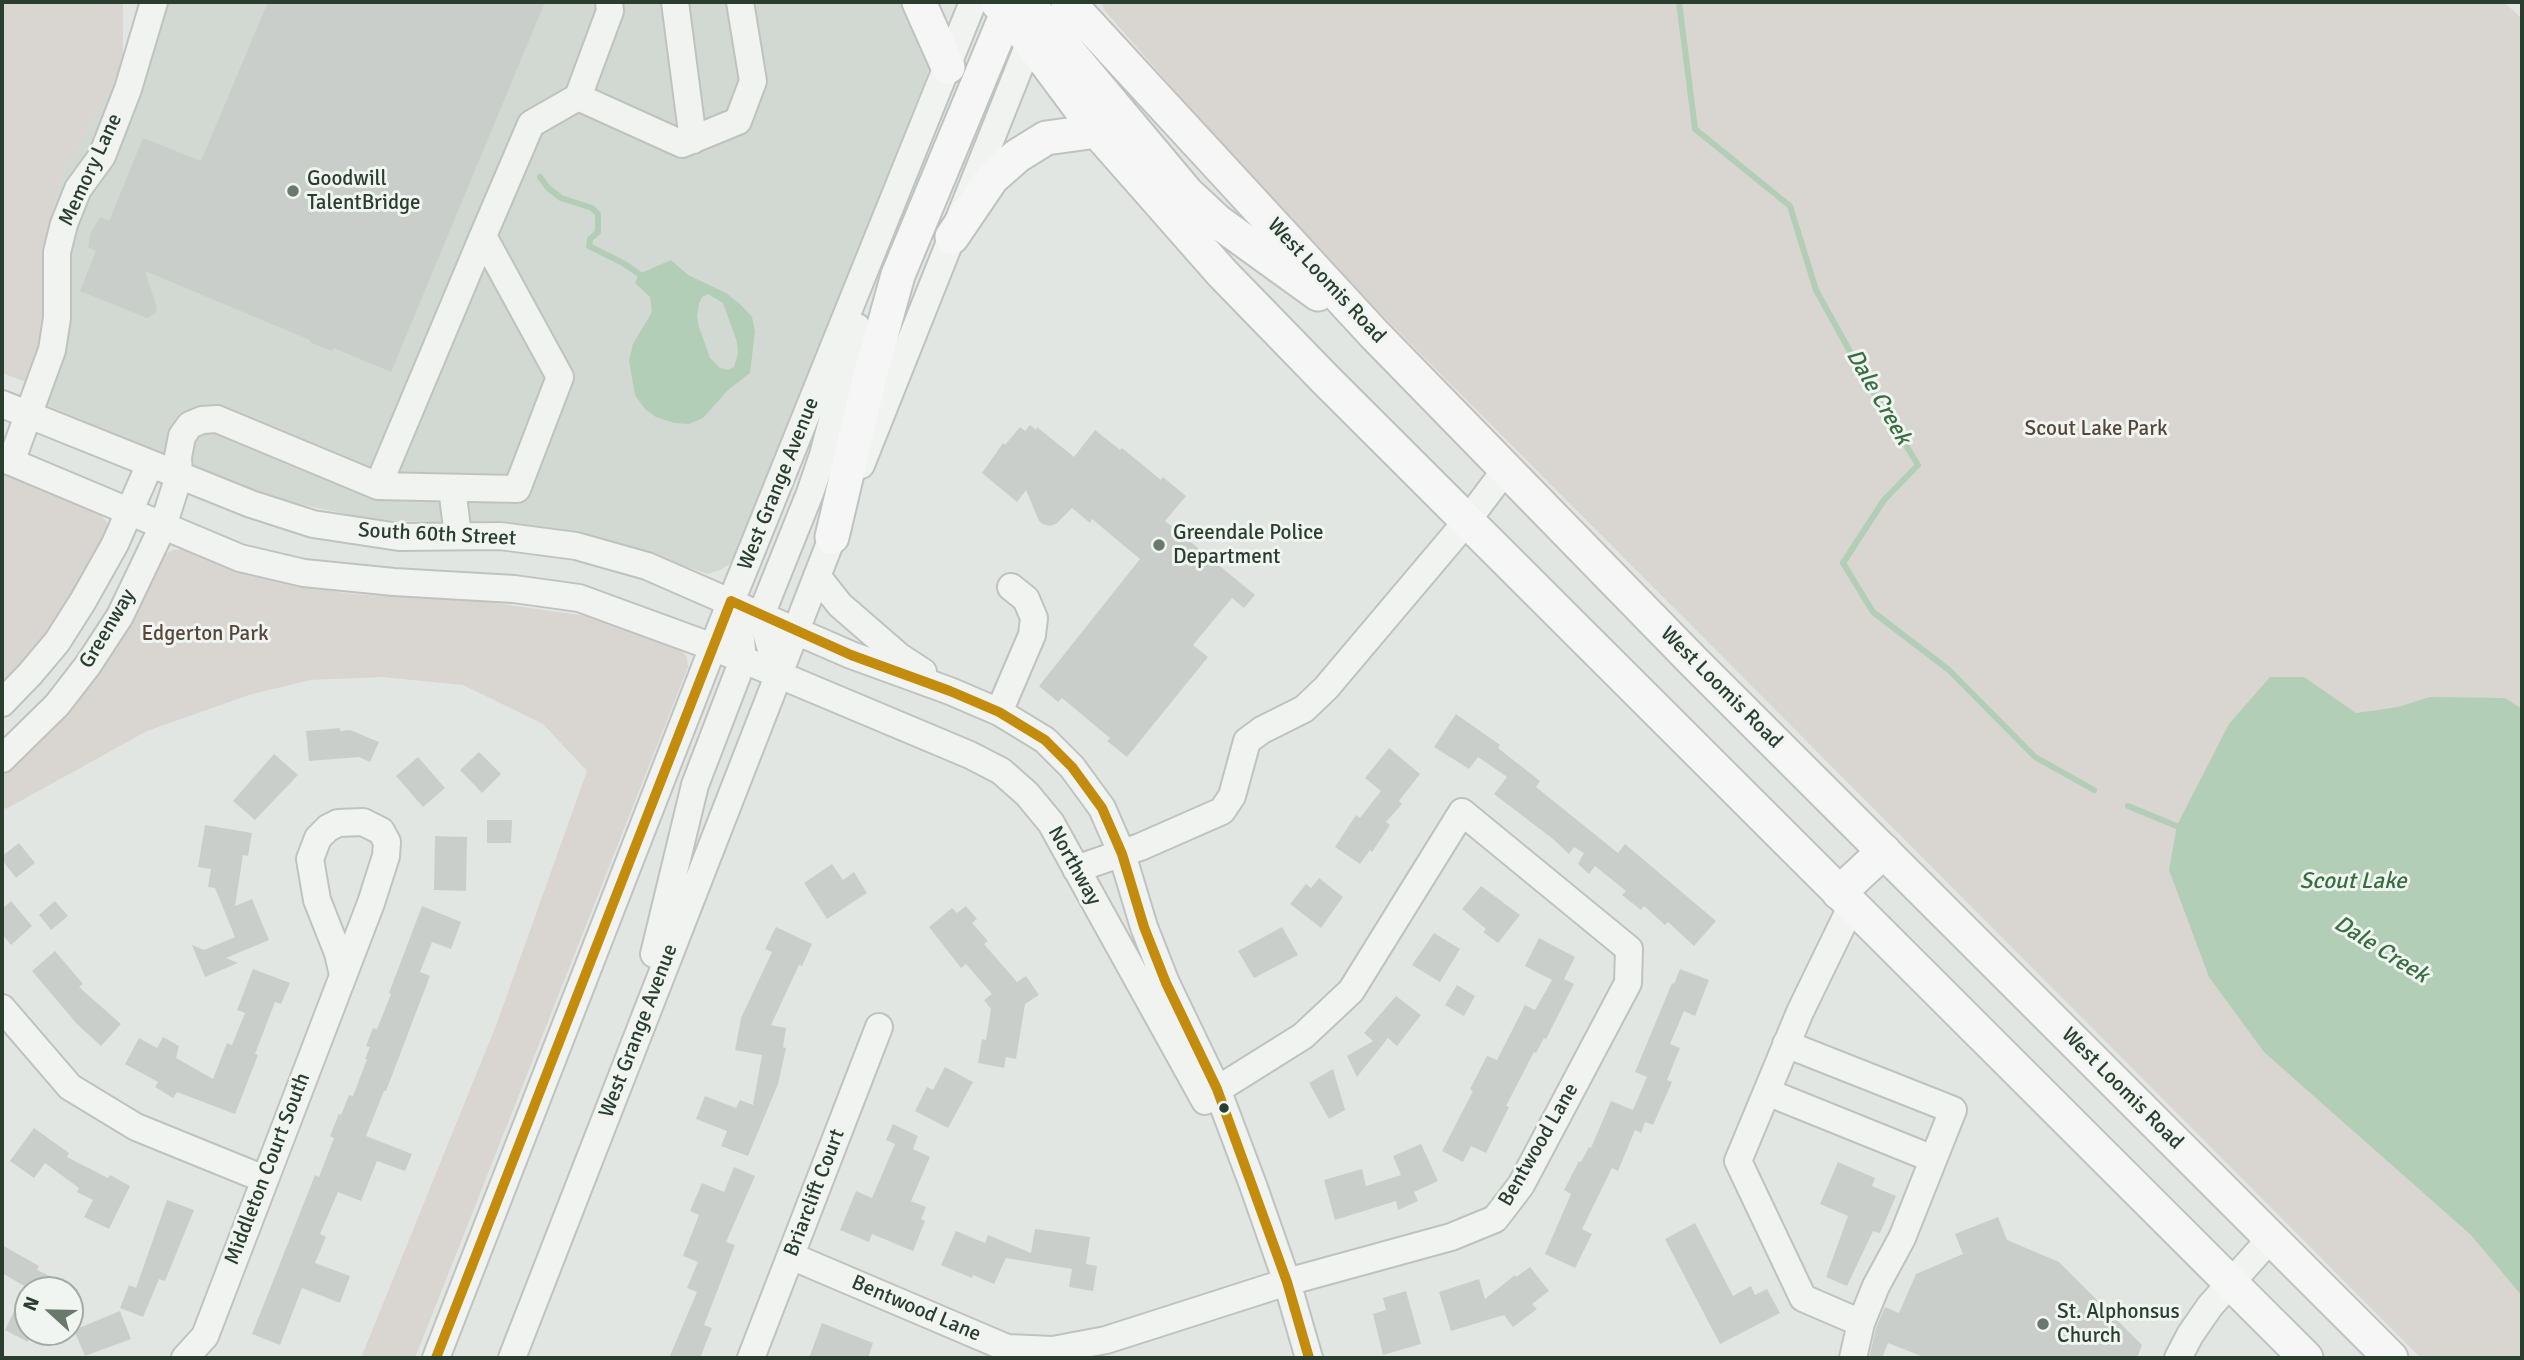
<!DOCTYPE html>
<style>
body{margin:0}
#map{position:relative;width:2524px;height:1360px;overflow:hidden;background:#e2e6e3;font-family:Signika,sans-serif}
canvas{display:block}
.frame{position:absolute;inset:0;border:4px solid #2a3e2f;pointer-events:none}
.north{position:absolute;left:14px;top:1276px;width:70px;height:70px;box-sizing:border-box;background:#f0f5f1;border:2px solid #a1aca3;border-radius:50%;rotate:292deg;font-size:19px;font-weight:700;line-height:28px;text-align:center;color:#2a3e2f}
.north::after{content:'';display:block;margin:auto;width:24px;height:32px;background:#6a796e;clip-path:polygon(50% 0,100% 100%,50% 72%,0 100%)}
</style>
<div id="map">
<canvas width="2524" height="1360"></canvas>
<div class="frame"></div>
<div class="north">N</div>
</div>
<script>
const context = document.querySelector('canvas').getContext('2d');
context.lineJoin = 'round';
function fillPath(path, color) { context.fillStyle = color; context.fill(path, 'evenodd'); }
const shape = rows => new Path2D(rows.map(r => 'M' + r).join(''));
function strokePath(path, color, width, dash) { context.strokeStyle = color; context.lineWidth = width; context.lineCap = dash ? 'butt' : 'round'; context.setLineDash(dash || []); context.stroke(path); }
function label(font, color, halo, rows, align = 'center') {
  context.font = font + ' Signika,sans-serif'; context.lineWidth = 6; context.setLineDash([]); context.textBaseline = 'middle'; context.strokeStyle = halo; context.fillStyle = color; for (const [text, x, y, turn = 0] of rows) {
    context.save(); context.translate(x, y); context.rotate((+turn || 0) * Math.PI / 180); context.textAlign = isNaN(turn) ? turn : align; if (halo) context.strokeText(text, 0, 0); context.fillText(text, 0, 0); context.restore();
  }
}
const built = shape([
 [138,2,910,2,931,65,733,562,720,570,708,574,627,547,488,524,373,520,272,498,27,397,45,333,42,254,62,175,123,64]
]);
const green = shape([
 [2,2,123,2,123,64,62,175,42,254,45,333,31,384,2,373],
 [1100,2,2504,2,2522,19,2522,1358,2421,1358,1375,308,1198,117,1106,12],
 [2,473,101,515,109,525,106,540,50,631,2,687],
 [185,549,283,583,352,594,488,602,586,616,680,649,687,657,688,667,415,1358,361,1358,497,1023,587,771,543,724,463,685,382,677,310,680,249,695,147,731,6,809,2,804,2,774,55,723,113,647,165,554,173,550]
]);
const water = shape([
 [671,260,688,275,726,293,740,304,752,317,755,331,750,373,728,390,703,418,689,424,675,423,656,417,645,409,635,395,629,361,633,344,652,312,650,297,635,283,639,274],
 [708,294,723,303,737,342,738,353,734,367,728,370,720,368,710,358,699,327,697,316,699,304,702,297],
 [2270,677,2304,677,2356,713,2398,707,2430,697,2505,698,2522,709,2522,1296,2471,1235,2264,1052,2209,977,2169,870,2177,825,2229,724]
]);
const stream = shape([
 [1679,2,1695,129,1790,206,1816,290,1864,377,1918,465,1884,500,1843,563,1873,612,1949,670,2035,757,2094,790],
 [540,177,548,188,561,198,592,208,598,214,598,232,590,239,589,246,623,263,639,274],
 [2128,806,2184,829]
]);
const building = shape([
 [268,2,545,2,391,372,334,348,332,351,312,343,310,340,145,271,157,308,156,313,147,318,80,291,96,251,88,247,91,232,100,217,109,221,143,138,201,161],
 [1030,425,1036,430,1037,427,1074,457,1095,430,1120,450,1122,448,1161,480,1163,477,1186,496,1165,521,1255,595,1244,608,1232,598,1193,645,1208,657,1127,757,1107,741,1110,738,1062,698,1058,702,1039,686,1140,559,1092,519,1090,523,1072,508,1056,524,1050,526,1043,524,1039,521,1026,490,1017,502,982,473,1003,443,1005,445,1020,427,1025,431],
 [1456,714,1500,745,1498,748,1540,781,1536,787,1618,853,1625,844,1716,921,1694,946,1668,922,1665,925,1644,906,1641,910,1622,895,1626,891,1595,866,1589,874,1578,864,1584,853,1574,847,1569,854,1553,839,1494,794,1507,777,1478,757,1469,769,1434,747],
 [340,728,340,731,350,730,379,742,370,762,359,757,309,761,306,731],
 [1389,748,1420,774,1399,801,1402,804,1386,822,1390,825,1372,852,1370,850,1360,864,1335,847,1356,815,1360,818,1381,791,1365,778],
 [479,752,501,774,482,793,460,770],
 [274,754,298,775,255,820,233,801],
 [418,757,445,788,423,807,396,776],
 [487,820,512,820,511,843,487,843],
 [205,825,252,833,248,856,243,855,235,906,252,899,269,940,226,958,238,963,205,977,192,945,204,950,235,937,215,888,208,887,211,869,198,867],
 [435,836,467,837,466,891,434,890],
 [19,843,35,863,16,878,2,860,2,856],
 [832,864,843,880,854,872,867,893,827,919,804,883],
 [1319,878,1343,897,1321,928,1290,904,1306,884,1311,888],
 [1481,886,1520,915,1498,943,1483,932,1486,929,1462,909],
 [11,901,32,926,11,945,2,934,2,909],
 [55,901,68,916,51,930,39,915],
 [422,906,461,922,451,949,432,942,420,972,430,976,386,1091,384,1091,366,1136,412,1154,405,1171,377,1161,361,1201,338,1192,320,1234,326,1237,315,1263,350,1276,340,1303,302,1288,280,1345,252,1334,315,1175,319,1177,334,1138,330,1136,339,1114,341,1115,349,1095,353,1096,367,1059,365,1059,370,1047,366,1046,373,1028,377,1029,391,994,389,993],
 [966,906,977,919,972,923,988,941,984,944,1017,982,1026,976,1039,995,1025,1004,1016,1059,1006,1057,1004,1068,978,1063,982,1039,986,1040,991,1009,984,1000,992,994,966,964,961,968,929,927,952,908,957,913],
 [776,927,812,944,802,966,799,965,771,1025,786,1028,783,1047,786,1048,778,1084,748,1156,721,1146,727,1131,696,1119,705,1096,736,1108,740,1100,753,1105,762,1055,735,1050,741,1018,772,952,765,949],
 [1282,927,1298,955,1254,978,1238,951],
 [1434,933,1460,949,1440,982,1412,965],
 [1539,938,1575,957,1564,979,1574,984,1546,1039,1544,1038,1536,1053,1534,1052,1506,1106,1509,1107,1486,1153,1471,1146,1463,1162,1442,1151,1473,1091,1470,1089,1487,1056,1497,1060,1525,1005,1535,1010,1552,980,1525,966],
 [55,951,83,984,79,987,121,1024,101,1046,77,1024,32,971],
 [253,969,290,983,281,1004,275,1002,255,1054,258,1055,235,1114,177,1092,173,1098,155,1087,158,1082,125,1064,139,1038,157,1048,163,1037,179,1046,176,1058,213,1079,227,1043,232,1045,245,1013,237,1010],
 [1680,969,1709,980,1695,1016,1684,1011,1670,1044,1680,1048,1667,1080,1672,1082,1653,1125,1645,1122,1641,1133,1635,1130,1618,1171,1612,1168,1582,1229,1592,1234,1575,1268,1545,1254,1571,1194,1564,1190,1579,1161,1581,1162,1589,1147,1591,1148,1611,1101,1633,1110,1647,1077,1635,1072,1672,983,1674,984],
 [1457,985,1475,996,1464,1016,1445,1005],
 [1396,996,1421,1015,1397,1046,1388,1038,1357,1077,1347,1056,1373,1041,1364,1033],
 [945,1067,973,1082,948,1128,915,1111,927,1087,933,1090],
 [1333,1069,1345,1110,1329,1119,1309,1083],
 [893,1124,918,1136,913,1149,930,1157,911,1201,926,1207,921,1219,925,1221,913,1251,872,1234,869,1242,840,1230,856,1191,872,1198,895,1144,886,1140],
 [34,1128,69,1153,67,1157,108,1178,110,1175,130,1186,109,1229,84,1217,93,1200,77,1192,79,1188,45,1163,34,1178,10,1161],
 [1421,1144,1438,1181,1414,1192,1418,1201,1398,1210,1396,1201,1335,1220,1324,1180,1362,1169,1366,1186,1401,1175,1393,1156],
 [1838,1162,1875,1178,1872,1186,1896,1196,1881,1231,1879,1233,1873,1231,1847,1286,1826,1277,1848,1216,1820,1204],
 [734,1167,755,1176,726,1242,735,1245,704,1325,712,1328,700,1358,669,1358,697,1292,687,1288,698,1262,683,1256,699,1215,690,1211,702,1183,724,1192],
 [167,1200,194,1210,165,1281,159,1279,143,1317,120,1308,129,1285,136,1288],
 [1998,1217,2007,1240,2059,1262,2142,1345,2137,1358,1926,1358,1888,1343,1882,1358,1869,1358,1876,1328,1885,1307,1899,1313,1916,1274,1963,1254,1955,1234],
 [1695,1223,1733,1296,1751,1286,1755,1295,1767,1289,1780,1313,1720,1344,1665,1239],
 [1035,1229,1090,1237,1086,1264,1097,1266,1093,1291,1069,1287,1072,1269,1006,1258,994,1284,973,1275,972,1278,941,1265,956,1231,985,1243,988,1235,1031,1253],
 [2,1245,39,1266,37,1270,79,1290,32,1290,28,1288,28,1342,5,1330,26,1287,2,1273],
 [1530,1267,1549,1291,1532,1304,1537,1309,1513,1327,1504,1315,1451,1331,1439,1292,1479,1279,1485,1299,1515,1275,1516,1277],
 [1406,1291,1421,1344,1383,1355,1373,1314,1386,1310,1383,1298],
 [120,1311,131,1339,85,1356,74,1330],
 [822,1323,873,1343,868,1358,809,1358]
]);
const minor = shape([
 [675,2,693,140],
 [578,97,610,11,609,2],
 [2,404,251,504,313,524,399,537,500,536,576,546,647,566,851,655,950,691,999,712,1045,740,1072,767,1102,808,1122,854,1144,927,1166,983,1217,1089,1253,1185,1287,1282,1309,1358],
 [2,458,240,558,304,573,394,582,514,589,579,598,713,647,970,755,1001,771,1027,794,1051,823,1205,1101],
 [11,462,52,350,57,318,57,252,64,224,78,189,102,156,128,89,154,2],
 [861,465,1036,26],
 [378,486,483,236],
 [452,488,458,536],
 [817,576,840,605,900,657,923,672],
 [778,674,761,615,810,493,823,455,857,327],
 [2,703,30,674,57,642,83,601,115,544,150,464],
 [999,712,1032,635,1034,618,1026,599,1011,587],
 [2,759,57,705,88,665,120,616,163,526,179,476,178,457,182,436,190,425,202,420,217,419,378,486,517,489,560,377,483,236,531,124,578,97,682,144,738,121,753,81,740,2],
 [1076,869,1140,847,1222,811,1232,796,1247,741,1262,730,1304,709,1326,688,1467,521,1506,469],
 [1852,905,1800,1012,1738,1161,1803,1298,1861,1323,1853,1358],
 [654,954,695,785,743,660,741,640,731,601],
 [2,1008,70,1087,136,1127,264,1179],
 [1786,1044,1953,1110,1902,1238,1876,1286,1861,1323],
 [1767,1092,1933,1159],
 [791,1256,1007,1348,1053,1350,1106,1340,1287,1282,1451,1237,1495,1219,1521,1185,1628,983,1629,949,1462,812,1351,991,1303,1036,1204,1098],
 [185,1358,205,1336,371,903,386,856,387,842,381,831,363,822,338,823,328,828,318,838,310,859,317,900,338,953,343,975],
 [436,1358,722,624,973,2],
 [512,1358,839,520],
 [751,1358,879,1027],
 [2178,1358,2190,1335,2210,1306,2271,1238]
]);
const major = shape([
 [919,2,948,67],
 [997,2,1030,41,1097,131,1222,273,1326,380,2306,1358],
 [1027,2,1187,193,1217,221,1318,294],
 [1068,2,1374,334,1694,662,2391,1358],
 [952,237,992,178,1017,156,1046,138,1097,131],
 [832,537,871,372,898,275,1007,13,1009,2],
 [1839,893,1884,851]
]);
const bus1 = shape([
 [436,1358,731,601,851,655,950,691,999,712,1045,740,1072,767,1102,808,1122,854,1144,927,1166,983,1217,1089,1287,1282,1309,1358]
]);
const markers = [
 [293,191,7,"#6a796e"],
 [1159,545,7,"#6a796e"],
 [1224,1108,6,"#2a3e2f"],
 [2043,1324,7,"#6a796e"]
];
const streetNames = [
 ["Memory Lane",91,170,-65],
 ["West Loomis Road",1326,281,47],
 ["West Grange Avenue",779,484,-68],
 ["South 60th Street",437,535,3],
 ["Greenway",108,629,-59],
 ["West Loomis Road",1721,688,45],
 ["Northway",1074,866,61],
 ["West Grange Avenue",639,1031,-69],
 ["West Loomis Road",2122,1089,45],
 ["Bentwood Lane",1539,1145,-60],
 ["Middleton Court South",268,1169,-69],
 ["Briarclift Court",815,1193,-69],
 ["Bentwood Lane",916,1309,23]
];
const poiNames = [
 ["Goodwill",307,179],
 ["TalentBridge",307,203],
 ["Greendale Police",1173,533],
 ["Department",1173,557],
 ["St. Alphonsus",2057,1312],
 ["Church",2057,1336]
];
const parkNames = [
 ["Scout Lake Park",2096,429],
 ["Edgerton Park",205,634]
];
const waterNames = [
 ["Dale Creek",1878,397,60],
 ["Scout Lake",2353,882],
 ["Dale Creek",2381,950,32]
];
fillPath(built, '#d1d9d2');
fillPath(green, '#d9d5d1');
fillPath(water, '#b3ceb6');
strokePath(stream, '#b3ceb6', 6);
fillPath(building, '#cacecb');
strokePath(minor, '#bfc3c0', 30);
strokePath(major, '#bfc3c0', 37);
strokePath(minor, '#f1f3f1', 26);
strokePath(major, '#f6f6f6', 33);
strokePath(bus1, '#c48c0c', 10);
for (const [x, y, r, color] of markers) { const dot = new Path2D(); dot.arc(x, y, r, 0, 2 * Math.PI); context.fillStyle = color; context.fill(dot); strokePath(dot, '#f0f5f1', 2.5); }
label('21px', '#2a3e2f', '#f0f5f1', streetNames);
label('21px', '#2a3e2f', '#f0f5f1', poiNames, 'left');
label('21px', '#584539', '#f0f5f1', parkNames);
label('italic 23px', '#386e3f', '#f0f5f1', waterNames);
</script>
